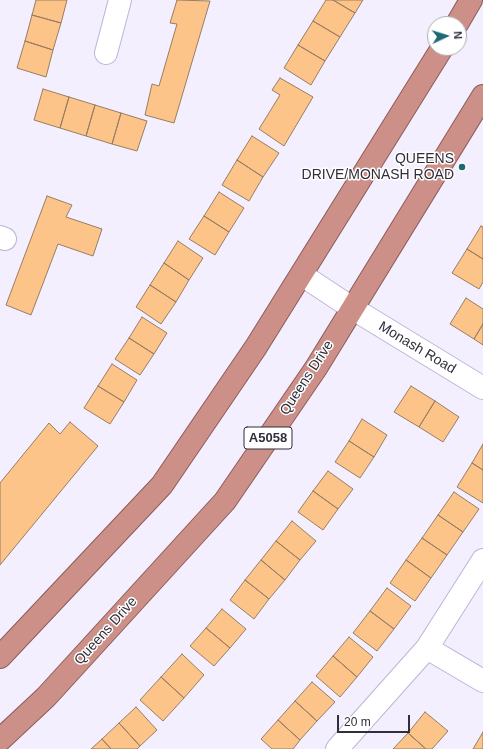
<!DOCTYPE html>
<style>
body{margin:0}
#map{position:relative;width:483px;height:749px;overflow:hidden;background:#f3effe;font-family:Arial,sans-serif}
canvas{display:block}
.north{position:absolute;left:427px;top:16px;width:40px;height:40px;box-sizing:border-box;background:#fff;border:1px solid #adabb0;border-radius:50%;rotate:86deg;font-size:11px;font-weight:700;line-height:16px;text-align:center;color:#312d3a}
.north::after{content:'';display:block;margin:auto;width:14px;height:18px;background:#1d6971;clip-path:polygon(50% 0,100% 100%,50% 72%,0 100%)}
.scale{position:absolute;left:337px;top:715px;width:73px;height:18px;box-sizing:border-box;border:2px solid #312d3a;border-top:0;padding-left:5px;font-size:12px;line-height:14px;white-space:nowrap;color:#312d3a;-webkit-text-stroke:3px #fff;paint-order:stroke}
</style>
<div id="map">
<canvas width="483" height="749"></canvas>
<div class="north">N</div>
<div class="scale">20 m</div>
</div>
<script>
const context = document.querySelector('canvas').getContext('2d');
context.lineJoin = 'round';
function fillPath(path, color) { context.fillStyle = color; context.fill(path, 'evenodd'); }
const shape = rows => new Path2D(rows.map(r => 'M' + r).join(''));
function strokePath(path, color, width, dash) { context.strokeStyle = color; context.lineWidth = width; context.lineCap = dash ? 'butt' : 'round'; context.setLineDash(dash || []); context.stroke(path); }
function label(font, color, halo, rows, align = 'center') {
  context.font = font + ' Arial,sans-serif'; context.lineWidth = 3; context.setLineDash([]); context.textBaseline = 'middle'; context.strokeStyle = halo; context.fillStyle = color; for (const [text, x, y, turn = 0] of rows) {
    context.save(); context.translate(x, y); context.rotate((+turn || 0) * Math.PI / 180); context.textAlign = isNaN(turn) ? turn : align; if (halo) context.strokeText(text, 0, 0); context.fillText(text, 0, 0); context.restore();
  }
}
const building = shape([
 [36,0,67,0,61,23,32,15,36,0],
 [177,0,210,1,174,123,145,115,152,84,159,86,177,24,170,23,177,0],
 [326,0,333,0,355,13,340,37,313,21,326,0],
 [333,0,363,0,355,13,333,0],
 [32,15,61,23,53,50,25,41,32,15],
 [313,21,340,37,325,61,298,45,313,21],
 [25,41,53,50,46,77,17,68,25,41],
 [298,45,325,61,311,85,284,68,298,45],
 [280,78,313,97,284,146,259,129,280,95,272,90,280,78],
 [43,89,69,97,60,128,34,120,43,89],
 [69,97,95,105,86,136,60,128,69,97],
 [95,105,121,113,112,144,86,136,95,105],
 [121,113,147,121,137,151,112,144,121,113],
 [252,136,279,153,263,177,237,160,252,136],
 [237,160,263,177,249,201,222,185,237,160],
 [219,192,244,208,229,232,204,216,219,192],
 [47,196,72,205,66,217,102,229,93,256,58,244,31,315,6,305,47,196],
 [204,216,229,232,215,255,189,239,204,216],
 [481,226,483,227,483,259,467,249,481,226],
 [178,241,203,258,189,280,164,263,178,241],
 [467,249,483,259,483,282,479,289,452,273,467,249],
 [164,263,189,280,176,302,150,285,164,263],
 [150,285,176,302,161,324,136,307,150,285],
 [466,298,483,309,483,324,474,339,450,324,466,298],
 [142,317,167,333,154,354,129,338,142,317],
 [483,324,483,345,474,339,483,324],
 [129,338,154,354,140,375,115,359,129,338],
 [112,364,137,380,124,402,98,386,112,364],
 [98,386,124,402,110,424,84,408,98,386],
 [411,386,435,401,419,427,394,412,411,386],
 [435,401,459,417,443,442,419,427,435,401],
 [362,419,387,435,374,457,349,441,362,419],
 [70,422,98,446,0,565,0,483,49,423,60,434,70,422],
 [349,441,374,457,360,478,335,462,349,441],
 [483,444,483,470,472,463,483,444],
 [472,463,483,470,483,503,457,487,472,463],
 [328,471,353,489,338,509,313,491,328,471],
 [313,491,338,509,323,530,298,512,313,491],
 [454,492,479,509,463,532,438,515,454,492],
 [438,515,463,532,447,555,422,538,438,515],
 [292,521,316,541,300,560,276,541,292,521],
 [422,538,447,555,431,578,406,560,422,538],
 [276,541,300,560,285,580,261,560,276,541],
 [261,560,285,580,269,599,245,580,261,560],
 [406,560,431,578,415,601,390,583,406,560],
 [245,580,269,599,254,619,230,600,245,580],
 [387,588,411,606,394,629,370,611,387,588],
 [222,609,246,629,230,648,206,628,222,609],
 [370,611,394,629,377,651,353,633,370,611],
 [206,628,230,648,214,666,190,646,206,628],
 [349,637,373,657,357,677,333,656,349,637],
 [182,654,204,675,184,698,161,677,182,654],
 [333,656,357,677,340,697,316,676,333,656],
 [161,677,184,698,163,721,140,700,161,677],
 [312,682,335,702,317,721,295,701,312,682],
 [295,701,317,721,300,740,278,720,295,701],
 [136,707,157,730,140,746,119,723,136,707],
 [425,712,448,731,432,749,426,749,408,733,425,712],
 [278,720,300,740,293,749,272,749,261,739,278,720],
 [119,723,140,746,137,749,111,749,102,739,119,723],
 [483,732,483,749,473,749,483,732],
 [408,733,426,749,393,749,408,733],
 [102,739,111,749,91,749,102,739]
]);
const minor = shape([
 [106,53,120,0],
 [0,237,5,239],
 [302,275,352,308,483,388],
 [427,648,483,681],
 [337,749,427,648,483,560]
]);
const trunk = shape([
 [457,24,471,0],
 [0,657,162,485,256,347,442,48],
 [0,740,46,697,225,501,316,368,483,96]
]);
const markers = [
 [462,167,4,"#1d6971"]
];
const shields = [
 [268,438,48]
];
const shieldNames = [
 ["A5058",268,438]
];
const poiNames = [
 ["QUEENS",454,159],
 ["DRIVE/MONASH ROAD",454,175]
];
const streetNames = [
 ["Monash Road",417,348,31],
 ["Queens Drive",307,378,-57],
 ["Queens Drive",106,631,-48]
];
fillPath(building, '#fdc48a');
strokePath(building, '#987d63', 1);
strokePath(minor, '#bdb4d6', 24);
strokePath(trunk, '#8d5b59', 24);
strokePath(minor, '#fff', 22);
strokePath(trunk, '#cc9088', 22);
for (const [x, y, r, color] of markers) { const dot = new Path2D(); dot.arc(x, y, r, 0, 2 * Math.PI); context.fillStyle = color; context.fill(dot); strokePath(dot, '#fff', 1.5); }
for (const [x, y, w] of shields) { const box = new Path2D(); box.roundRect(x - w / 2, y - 11, w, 22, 3); context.fillStyle = '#fff'; context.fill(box); strokePath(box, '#312d3a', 1); }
label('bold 13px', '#312d3a', null, shieldNames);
label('14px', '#312d3a', '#fff', poiNames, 'right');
label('14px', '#312d3a', '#fff', streetNames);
</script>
